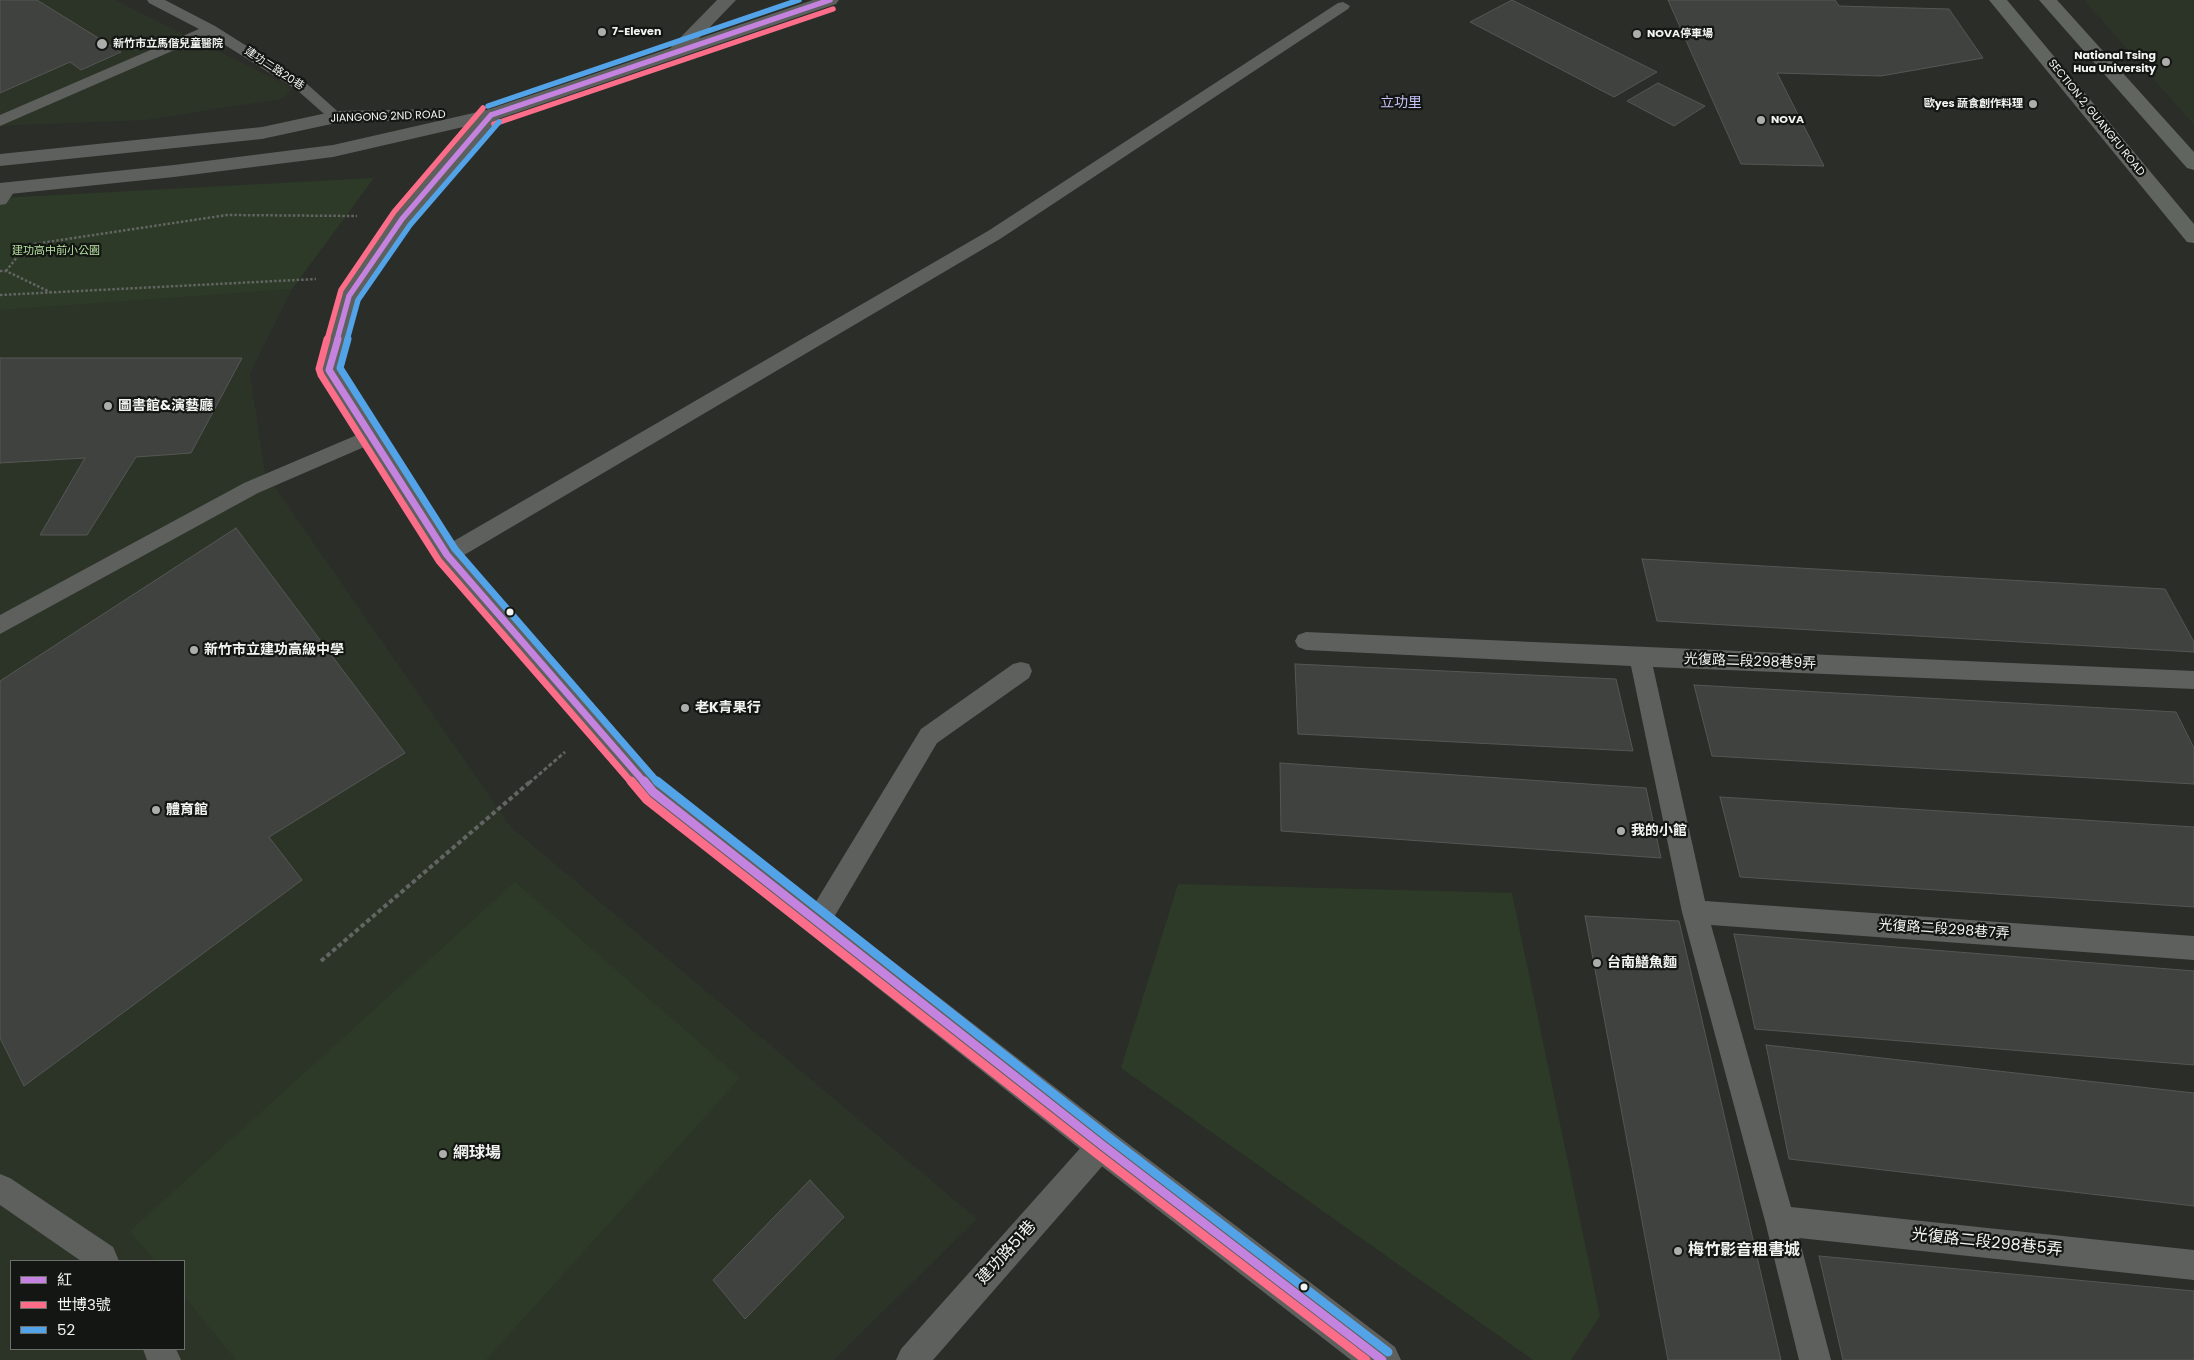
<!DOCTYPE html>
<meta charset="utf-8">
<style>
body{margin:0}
#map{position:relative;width:2194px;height:1360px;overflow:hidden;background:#2a2d28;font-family:Poppins,"Noto Sans TC",sans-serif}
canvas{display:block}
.legend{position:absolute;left:10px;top:1260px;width:175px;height:90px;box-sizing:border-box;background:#131612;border:1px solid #6c6f6b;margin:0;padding:6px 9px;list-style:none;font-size:15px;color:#f1f4f0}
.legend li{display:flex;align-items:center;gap:10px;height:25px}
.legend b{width:25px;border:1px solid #6c6f6b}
</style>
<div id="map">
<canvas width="2194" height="1360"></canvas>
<ul class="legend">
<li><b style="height:6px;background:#c483df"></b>紅</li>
<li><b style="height:6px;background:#fb6d88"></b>世博3號</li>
<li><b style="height:6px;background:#53a3e8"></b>52</li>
</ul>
</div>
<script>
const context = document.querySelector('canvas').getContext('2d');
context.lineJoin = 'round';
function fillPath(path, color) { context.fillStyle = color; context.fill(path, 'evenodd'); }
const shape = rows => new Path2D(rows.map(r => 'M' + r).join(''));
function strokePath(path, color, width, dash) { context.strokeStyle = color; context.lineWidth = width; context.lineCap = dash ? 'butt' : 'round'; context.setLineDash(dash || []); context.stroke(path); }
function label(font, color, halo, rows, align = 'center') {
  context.font = font + ' Poppins,"Noto Sans TC",sans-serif'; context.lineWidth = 4.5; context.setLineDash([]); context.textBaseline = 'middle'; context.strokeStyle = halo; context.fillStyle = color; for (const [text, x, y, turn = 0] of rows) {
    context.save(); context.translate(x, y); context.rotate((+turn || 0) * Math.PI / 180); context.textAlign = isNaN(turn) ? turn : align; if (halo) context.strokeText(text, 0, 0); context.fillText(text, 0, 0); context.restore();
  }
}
const built = shape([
 [0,0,115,0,293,88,282,99,146,120,0,126],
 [2084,0,2194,0,2194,125],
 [292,289,250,373,265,473,511,827,977,1219,834,1360,0,1360,0,302],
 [11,1261,184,1261,184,1349,11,1349]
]);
const green = shape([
 [374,178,292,289,0,310,0,198],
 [515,882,740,1078,486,1360,236,1360,184,1296,184,1261,155,1261,130,1231],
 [1178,884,1512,893,1600,1316,1571,1360,1533,1360,1121,1068]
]);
const building = shape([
 [0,0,37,0,121,52,81,70,70,62,0,93,0,0],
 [1512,0,1657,72,1614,97,1470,22,1512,0],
 [1668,0,1835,0,1839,6,1949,9,1983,58,1881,76,1777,73,1824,166,1741,164,1668,0],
 [1658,83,1705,106,1674,126,1627,101,1658,83],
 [0,358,242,358,191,453,136,457,87,535,40,535,85,458,0,463,0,358],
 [236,528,405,753,269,837,302,880,24,1086,0,1038,0,681,236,528],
 [1642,559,2165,589,2194,642,2194,652,1657,621,1642,559],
 [1295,664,1616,679,1633,751,1298,734,1295,664],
 [1694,685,2176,712,2194,748,2194,784,1712,756,1694,685],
 [1280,763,1646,788,1661,858,1281,831,1280,763],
 [1720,797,2194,827,2194,907,1740,877,1720,797],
 [1585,916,1679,921,1781,1360,1668,1360,1585,916],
 [1734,934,2194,971,2194,1065,1755,1029,1734,934],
 [1766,1045,2194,1093,2194,1206,1789,1159,1766,1045],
 [810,1180,844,1217,745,1319,713,1280,810,1180],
 [1819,1256,2194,1291,2194,1360,1843,1360,1819,1256]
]);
const pathFar2 = shape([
 [0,271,6,271,50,292],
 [6,271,27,245,227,215,357,216],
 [0,295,316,279]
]);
const pathFar1 = shape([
 [529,783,565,752]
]);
const path = shape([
 [321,961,531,781]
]);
const service = shape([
 [147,0,165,0,215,26,307,84,344,117,341,120,336,122,331,120,297,90,209,35,0,126,0,115,199,29,149,3,147,0],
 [1343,2,1350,6,1348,9,1000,239,454,561,447,563,440,561,437,555,440,549,988,231,1338,3,1343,2],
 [8,184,14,186,16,189,6,204,0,205,0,189,2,186,8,184],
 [371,429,378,431,381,436,378,441,258,493,0,634,0,615,244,483,371,429],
 [1306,632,2194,671,2194,689,1653,667,1705,901,2194,936,2194,960,1711,925,1791,1207,2194,1250,2194,1280,1799,1238,1831,1360,1799,1360,1765,1221,1682,912,1631,666,1306,650,1298,647,1295,641,1298,635,1306,632],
 [1021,662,1029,664,1032,671,1029,678,937,743,827,929,818,933,809,929,805,921,809,913,921,729,1013,664,1021,662],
 [1102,1131,1112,1135,1116,1145,1112,1155,933,1360,896,1360,901,1349,1092,1135,1102,1131],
 [0,1174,10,1178,113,1247,119,1261,81,1261,0,1205,0,1174],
 [143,1349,176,1349,181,1360,147,1360,143,1349]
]);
const minor = shape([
 [717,0,736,0,685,53,679,54,673,53,670,49,673,45,717,0],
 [437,109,444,111,446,115,444,119,336,123,262,139,0,166,0,154,262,127,336,111,437,109],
 [491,109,498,111,500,115,498,119,333,157,174,177,0,195,0,183,174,165,333,145,491,109]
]);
const tertiary = shape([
 [813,0,839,0,836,4,498,119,409,223,360,297,340,370,456,548,663,783,1114,1133,1395,1347,1401,1360,1351,1360,1090,1157,643,801,438,562,318,370,338,296,341,291,395,215,484,111,813,0]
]);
const secondary = shape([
 [1989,0,2007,0,2194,224,2194,243,2187,242,1989,0],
 [2039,0,2057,0,2194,152,2194,170,2187,168,2039,0]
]);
const bus1Far2 = shape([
 [491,115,830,0],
 [337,340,349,296,402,219,491,115]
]);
const bus1Far1 = shape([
 [338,339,329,370,447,555,645,783]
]);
const bus1 = shape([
 [644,781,653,792,1102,1145,1382,1360]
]);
const bus2Far2 = shape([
 [494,124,833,9],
 [327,340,341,290,394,212,483,108]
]);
const bus2Far1 = shape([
 [327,339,319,369,321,375,439,561,632,783]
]);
const bus2 = shape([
 [631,781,647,800,1096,1153,1366,1360]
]);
const bus3Far2 = shape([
 [488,106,799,0],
 [347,340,358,300,410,225,499,122]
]);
const bus3Far1 = shape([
 [348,339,340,368,455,549,658,783]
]);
const bus3 = shape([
 [657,781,1108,1137,1388,1352]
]);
const markers = [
 [602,32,5,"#abaeaa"],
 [1637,34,5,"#abaeaa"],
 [102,44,6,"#abaeaa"],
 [2166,62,5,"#abaeaa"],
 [2033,104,5,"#abaeaa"],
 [1761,120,5,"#abaeaa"],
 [108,406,5,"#abaeaa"],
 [510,612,4.5,"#f1f4f0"],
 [194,650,5,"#abaeaa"],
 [685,708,5,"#abaeaa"],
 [156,810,5,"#abaeaa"],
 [1621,831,5,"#abaeaa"],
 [1597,963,5,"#abaeaa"],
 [443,1154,5,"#abaeaa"],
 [1678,1251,5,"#abaeaa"],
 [1304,1287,4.5,"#f1f4f0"]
];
const farPoinames = [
 ["7-Eleven",612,32],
 ["NOVA停車場",1647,34],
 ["新竹市立馬偕兒童醫院",113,44],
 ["National Tsing",2156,56,"right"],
 ["Hua University",2156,69,"right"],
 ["歐yes 蔬食創作料理",2023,104,"right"],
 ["NOVA",1771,120]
];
const farStreetnames = [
 ["建功二路20巷",274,69,33],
 ["JIANGONG 2ND ROAD",388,117,-2],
 ["SECTION 2, GUANGFU ROAD",2096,118,51]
];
const farParknames = [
 ["建功高中前小公園",56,251]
];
const farQuarternames = [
 ["立功里",1401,103]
];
const poiNames = [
 ["圖書館&演藝廳",118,406],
 ["新竹市立建功高級中學",204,650],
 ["老K青果行",695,708],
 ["體育館",166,810],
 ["我的小館",1631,831],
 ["台南鱔魚麵",1607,963]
];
const streetNames = [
 ["光復路二段298巷9弄",1750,662,2],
 ["光復路二段298巷7弄",1944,930,4]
];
const nearPoinames = [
 ["網球場",453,1154],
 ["梅竹影音租書城",1688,1251]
];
const nearStreetnames = [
 ["光復路二段298巷5弄",1987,1243,6],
 ["建功路51巷",1007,1253,-48]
];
fillPath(built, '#2c3428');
fillPath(green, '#2d3a27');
fillPath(building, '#40423f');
strokePath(building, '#555754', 1);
strokePath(pathFar2, '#636562', 2.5, [2.5, 2]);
strokePath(pathFar1, '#636562', 3, [4, 2.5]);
strokePath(path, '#636562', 4, [4.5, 3]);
fillPath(service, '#5e605e');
fillPath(minor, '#5e605e');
fillPath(tertiary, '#5e605e');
fillPath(secondary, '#61655f');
strokePath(bus1Far2, '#c483df', 5.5);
strokePath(bus1Far1, '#c483df', 7);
strokePath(bus1, '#c483df', 9);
strokePath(bus2Far2, '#fb6d88', 5.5);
strokePath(bus2Far1, '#fb6d88', 7);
strokePath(bus2, '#fb6d88', 9);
strokePath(bus3Far2, '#53a3e8', 5.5);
strokePath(bus3Far1, '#53a3e8', 7);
strokePath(bus3, '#53a3e8', 9);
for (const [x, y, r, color] of markers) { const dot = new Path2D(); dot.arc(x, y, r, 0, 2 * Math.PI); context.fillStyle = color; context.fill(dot); strokePath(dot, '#131612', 2); }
label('bold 11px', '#f1f4f0', '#131612', farPoinames, 'left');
label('11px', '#f1f4f0', '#131612', farStreetnames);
label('11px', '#b7e2a2', '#131612', farParknames);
label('14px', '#c4c3fc', '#131612', farQuarternames);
label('bold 14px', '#f1f4f0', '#131612', poiNames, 'left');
label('14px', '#f1f4f0', '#131612', streetNames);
label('bold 16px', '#f1f4f0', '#131612', nearPoinames, 'left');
label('16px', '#f1f4f0', '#131612', nearStreetnames);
</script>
